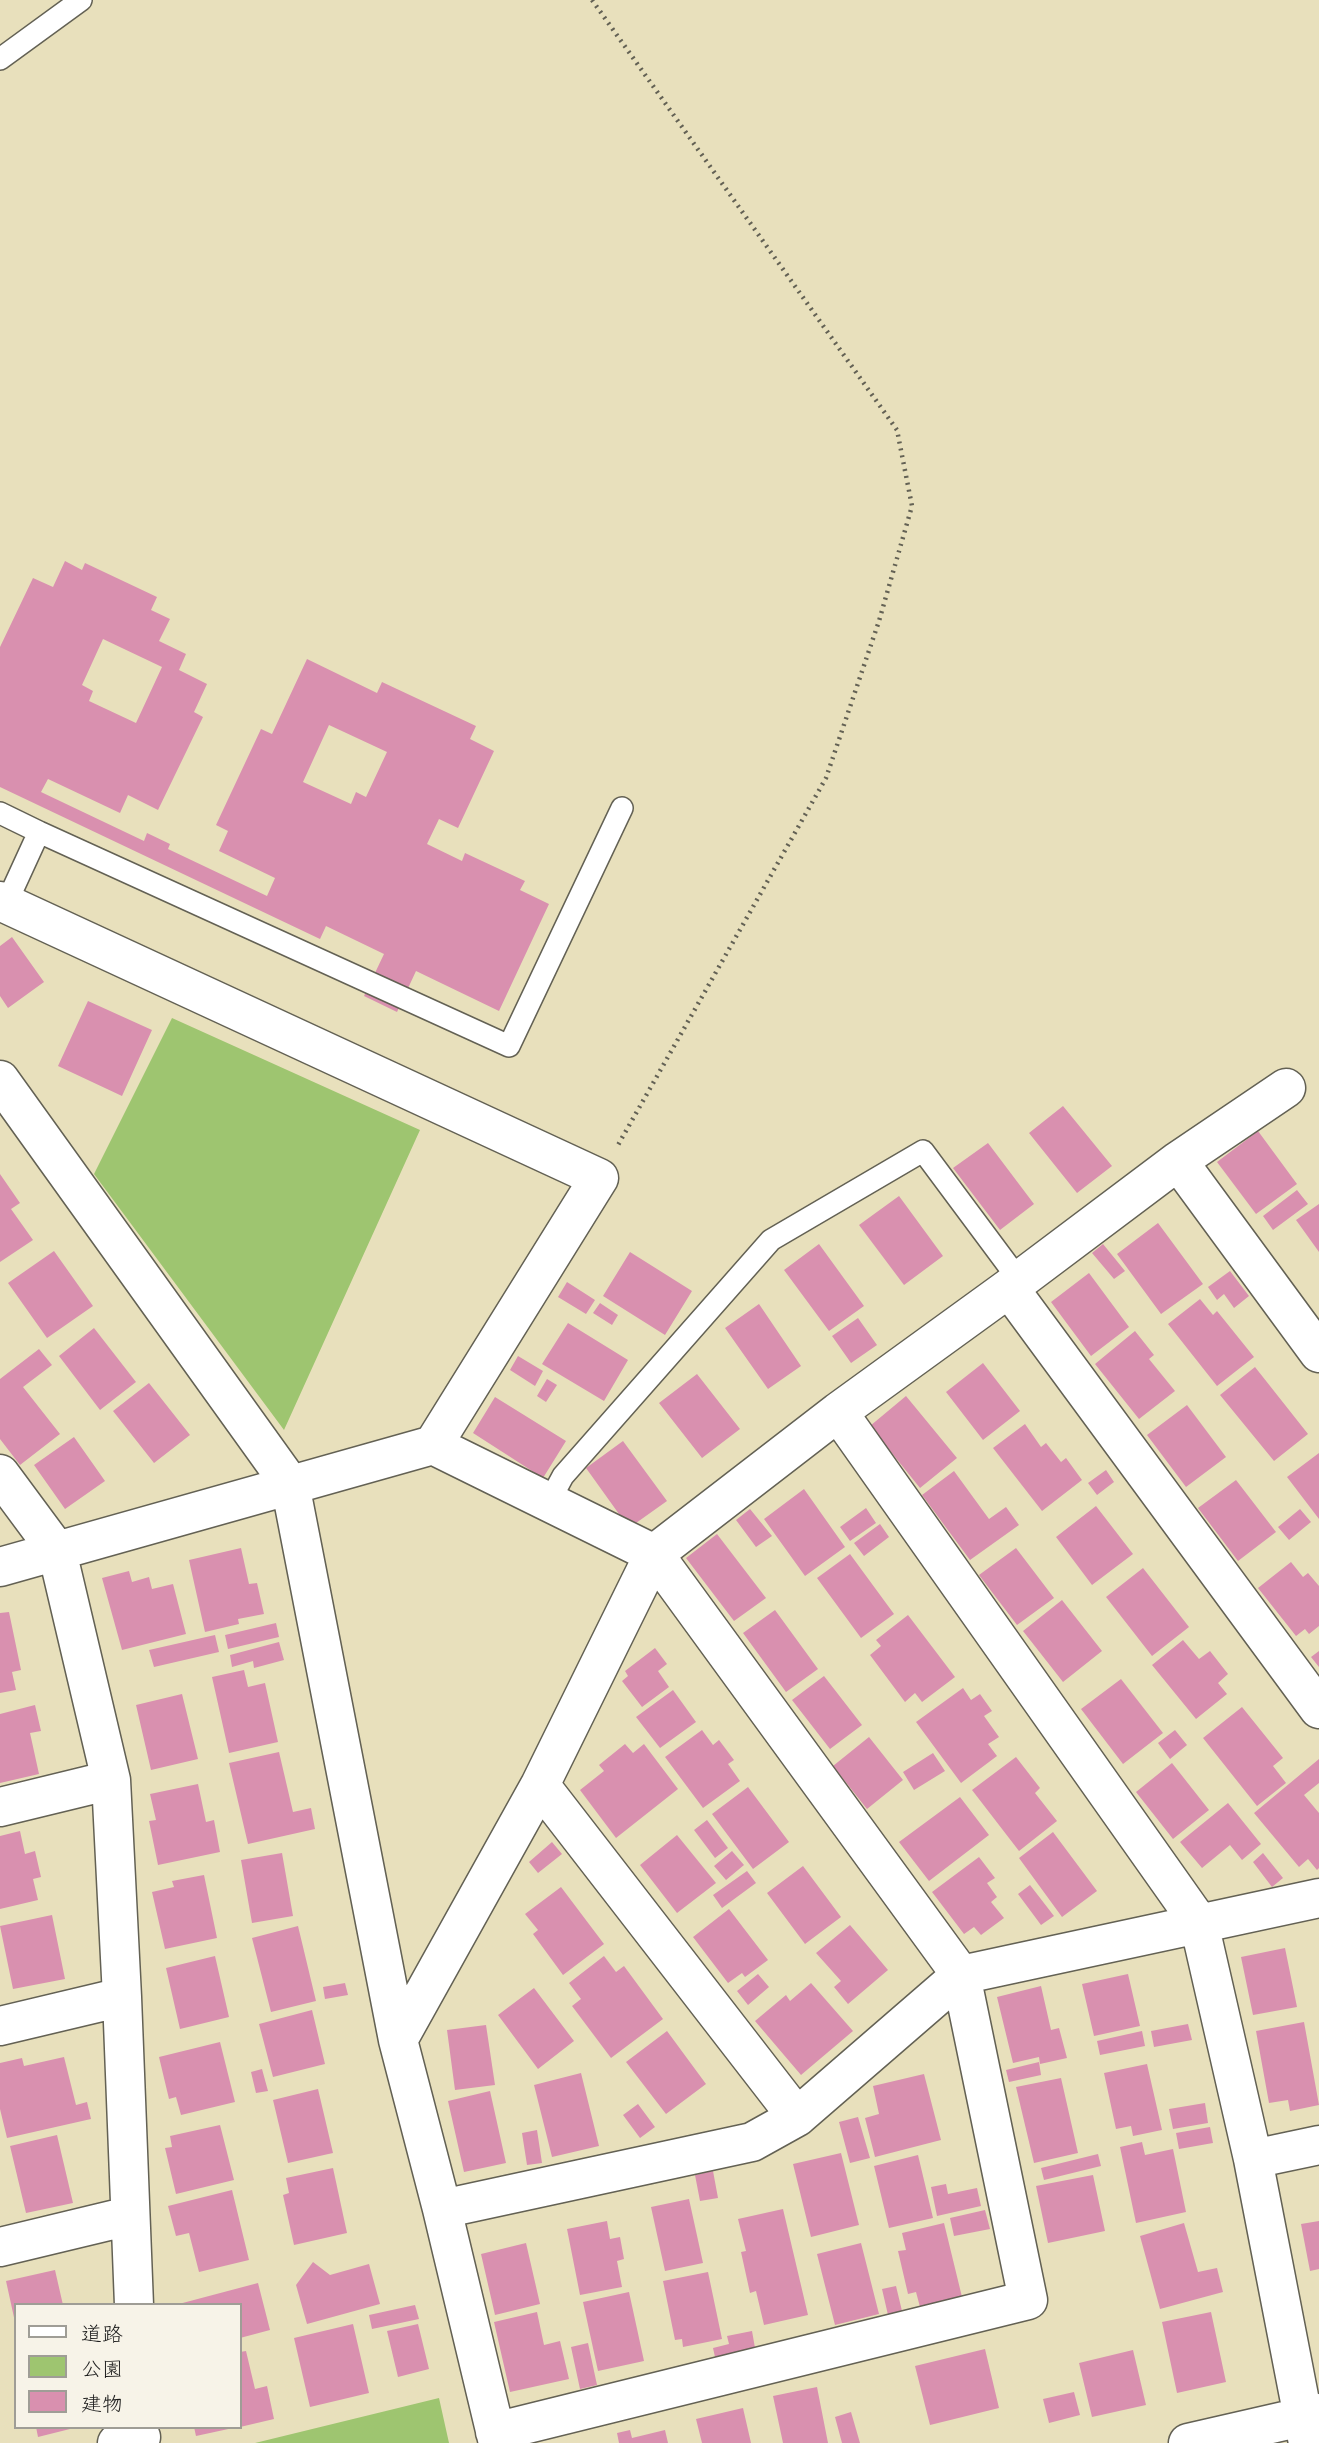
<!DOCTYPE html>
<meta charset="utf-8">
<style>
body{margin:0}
#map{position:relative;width:1319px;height:2443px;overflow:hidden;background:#e8e0bc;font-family:"Comic Neue","Klee One",sans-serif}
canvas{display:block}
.legend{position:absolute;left:14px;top:2303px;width:228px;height:126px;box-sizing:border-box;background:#f7f3e8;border:2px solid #9f9d96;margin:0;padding:9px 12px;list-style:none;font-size:21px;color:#1c1c1c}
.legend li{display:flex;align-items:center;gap:14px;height:35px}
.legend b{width:35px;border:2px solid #9f9d96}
</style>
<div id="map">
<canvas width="1319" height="2443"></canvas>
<ul class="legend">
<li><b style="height:9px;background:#fff"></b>道路</li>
<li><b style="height:19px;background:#9ec570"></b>公園</li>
<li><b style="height:19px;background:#d990af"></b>建物</li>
</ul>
</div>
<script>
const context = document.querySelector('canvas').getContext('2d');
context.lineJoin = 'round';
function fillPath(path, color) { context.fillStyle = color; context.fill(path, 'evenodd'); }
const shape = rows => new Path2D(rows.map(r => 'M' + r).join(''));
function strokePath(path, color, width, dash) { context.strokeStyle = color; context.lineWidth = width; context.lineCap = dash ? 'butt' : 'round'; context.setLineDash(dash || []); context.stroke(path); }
const green = shape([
 [172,1018,420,1130,284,1430,94,1174],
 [439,2398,449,2443,255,2443]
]);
const building = shape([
 [65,561,82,570,85,563,157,597,151,610,170,619,159,641,186,654,179,670,207,684,194,712,203,717,158,810,128,795,120,813,48,779,41,792,144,841,147,833,170,844,168,849,267,896,275,878,219,851,228,831,216,825,261,729,272,734,307,659,377,693,382,682,476,726,470,739,494,751,458,828,439,819,427,844,462,861,465,853,525,881,520,890,549,904,499,1011,416,971,397,1012,364,996,384,954,326,926,320,939,0,787,0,647,33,578,53,587],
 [103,639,162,667,136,723,89,701,93,691,82,685],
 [329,725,387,752,366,797,356,792,351,804,303,782],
 [12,937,44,982,8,1008,0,996,0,946],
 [88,1001,152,1030,122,1096,58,1066],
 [1063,1106,1112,1166,1077,1193,1029,1133],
 [1258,1131,1297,1184,1256,1214,1217,1162],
 [988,1143,1034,1204,1000,1230,953,1168],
 [0,1174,20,1203,11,1209,33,1240,0,1262],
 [1297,1190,1308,1204,1273,1230,1263,1216],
 [899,1196,943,1256,904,1285,859,1225],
 [1319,1204,1319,1252,1296,1220],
 [1158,1223,1203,1284,1161,1314,1117,1254],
 [819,1244,864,1306,829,1331,784,1270],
 [1103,1244,1125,1271,1114,1279,1092,1253],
 [54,1251,93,1306,47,1338,8,1283],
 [630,1252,692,1291,665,1335,603,1296],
 [1230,1271,1249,1296,1234,1308,1224,1294,1217,1300,1208,1287],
 [1089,1273,1129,1327,1091,1356,1051,1302],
 [567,1282,595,1300,586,1314,558,1297],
 [1200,1299,1213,1315,1217,1311,1254,1357,1217,1386,1168,1324],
 [600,1303,618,1315,612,1325,593,1313],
 [759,1304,801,1366,768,1389,725,1328],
 [858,1318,877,1345,851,1363,832,1336],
 [568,1323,628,1360,604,1401,542,1364],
 [94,1328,136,1382,100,1410,59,1356],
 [1135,1331,1154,1355,1149,1359,1175,1391,1139,1419,1095,1364],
 [39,1349,52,1365,23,1387,60,1434,20,1465,0,1439,0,1379],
 [518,1356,543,1371,535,1386,510,1370],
 [983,1363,1020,1411,983,1440,946,1392],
 [1255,1367,1308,1434,1274,1461,1220,1395],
 [697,1374,740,1429,702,1458,659,1403],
 [547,1379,557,1385,546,1402,537,1396],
 [149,1383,190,1435,154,1463,113,1411],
 [906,1396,957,1458,920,1488,870,1426],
 [495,1397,566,1441,543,1478,473,1433],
 [1187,1405,1226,1457,1186,1487,1147,1435],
 [1025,1424,1041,1447,1046,1443,1061,1462,1066,1458,1082,1480,1042,1511,993,1448],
 [74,1437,105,1481,65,1509,34,1465],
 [623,1441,667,1501,629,1528,586,1468],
 [1319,1453,1319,1519,1287,1477],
 [1106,1470,1114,1482,1097,1495,1088,1483],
 [954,1471,989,1519,1006,1507,1019,1525,970,1560,922,1495],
 [1236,1480,1276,1532,1238,1561,1198,1508],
 [804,1489,845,1547,805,1576,764,1519],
 [1096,1506,1133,1554,1092,1585,1056,1537],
 [866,1508,876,1523,850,1541,840,1527],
 [750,1509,772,1536,756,1547,736,1520],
 [1300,1509,1311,1522,1289,1540,1278,1527],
 [880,1524,889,1537,864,1556,854,1543],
 [717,1534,766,1598,734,1621,686,1558],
 [241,1548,249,1584,257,1583,264,1614,238,1619,239,1624,205,1632,189,1560],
 [1016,1548,1054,1598,1017,1625,979,1575],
 [850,1554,894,1614,861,1638,817,1578],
 [1291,1562,1303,1577,1308,1573,1319,1586,1319,1626,1309,1634,1305,1629,1296,1636,1258,1588],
 [1143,1568,1189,1627,1152,1656,1106,1597],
 [129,1571,132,1582,149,1577,152,1589,173,1584,186,1634,122,1650,102,1578],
 [1062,1600,1102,1651,1063,1682,1023,1631],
 [775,1610,818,1669,786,1692,743,1633],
 [9,1612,21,1670,12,1672,16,1690,0,1693,0,1613],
 [908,1615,955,1677,922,1702,915,1693,905,1702,870,1655,881,1646,876,1640],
 [276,1623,279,1637,228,1649,225,1635],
 [215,1635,219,1652,154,1667,149,1650],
 [1183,1640,1199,1659,1210,1651,1228,1674,1218,1683,1227,1694,1196,1719,1152,1665],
 [279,1642,284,1660,254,1668,253,1661,232,1667,230,1655],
 [655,1648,667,1664,658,1671,669,1687,642,1707,622,1681,628,1676,625,1671],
 [1319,1651,1319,1667,1311,1657],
 [244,1670,248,1687,265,1683,278,1742,229,1753,212,1677],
 [824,1676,862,1725,830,1749,792,1700],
 [1121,1679,1163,1733,1123,1764,1081,1709],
 [963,1688,971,1700,980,1694,992,1711,984,1716,999,1737,988,1744,997,1756,961,1783,916,1722],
 [673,1690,696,1722,660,1748,636,1717],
 [182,1694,198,1759,151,1770,136,1705],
 [35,1705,41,1731,30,1733,39,1774,0,1783,0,1714],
 [1242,1707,1283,1758,1273,1766,1286,1783,1257,1806,1203,1738],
 [702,1730,713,1745,719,1740,734,1760,728,1764,740,1781,703,1808,665,1757],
 [1175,1730,1187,1745,1170,1759,1158,1743],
 [869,1737,903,1780,867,1809,833,1766],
 [625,1744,633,1753,644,1744,678,1789,616,1838,580,1790,604,1771,599,1765],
 [279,1752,293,1812,311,1808,315,1829,248,1844,229,1763],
 [933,1753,945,1771,914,1790,903,1772],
 [1016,1757,1040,1788,1035,1793,1057,1821,1019,1851,972,1790],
 [1319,1759,1319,1783,1304,1795,1319,1813,1319,1868,1317,1870,1308,1859,1299,1867,1254,1813],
 [1172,1763,1209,1810,1173,1839,1136,1792],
 [198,1784,206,1822,214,1820,220,1852,158,1865,149,1821,156,1820,150,1794],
 [748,1787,789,1842,753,1869,712,1814],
 [960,1797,989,1835,929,1881,899,1842],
 [1228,1803,1261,1844,1242,1860,1230,1845,1202,1868,1180,1842],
 [707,1820,728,1848,715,1858,694,1830],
 [20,1831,25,1854,35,1851,41,1877,33,1879,38,1900,0,1909,0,1836],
 [1053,1832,1097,1891,1062,1917,1019,1858],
 [677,1835,716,1883,677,1913,640,1865],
 [552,1842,562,1854,538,1873,529,1862],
 [732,1851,744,1865,726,1880,714,1866],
 [282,1853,293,1916,252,1923,241,1860],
 [1263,1853,1283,1878,1272,1887,1253,1862],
 [979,1857,995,1878,987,1883,997,1897,991,1902,1004,1918,981,1935,974,1927,964,1934,932,1892],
 [803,1866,841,1917,805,1944,767,1893],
 [747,1871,756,1883,722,1908,713,1895],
 [204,1875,217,1938,165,1949,152,1892,174,1887,172,1881],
 [1030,1885,1054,1916,1041,1925,1018,1894],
 [561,1887,604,1944,563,1975,533,1934,538,1930,525,1914],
 [729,1909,768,1960,745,1977,742,1973,728,1983,693,1937],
 [52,1915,65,1979,13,1989,0,1926],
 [850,1925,888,1970,848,2004,834,1987,841,1981,816,1953],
 [298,1926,316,2001,271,2012,252,1938],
 [1285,1948,1297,2007,1253,2015,1241,1957],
 [215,1956,229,2017,180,2029,166,1968],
 [604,1956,616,1972,624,1966,663,2019,611,2058,572,2006,581,1999,569,1983],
 [758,1974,769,1987,748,2005,737,1991],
 [1128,1974,1140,2026,1094,2036,1082,1984],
 [345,1983,348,1995,325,1999,323,1987],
 [811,1983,853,2031,801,2075,755,2021,786,1995,790,2001],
 [1041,1986,1051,2030,1059,2028,1067,2058,1040,2064,1039,2057,1013,2063,997,1997],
 [534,1988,574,2041,538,2069,498,2015],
 [312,2010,325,2064,273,2077,259,2024],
 [1304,2022,1319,2105,1290,2111,1288,2100,1269,2103,1256,2031],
 [1188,2024,1192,2040,1154,2047,1151,2031],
 [486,2025,495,2085,455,2090,447,2030],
 [667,2031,706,2084,666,2114,626,2062],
 [1142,2031,1145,2046,1100,2055,1097,2041],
 [220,2042,235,2102,181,2115,176,2097,169,2099,159,2057],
 [64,2057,76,2105,87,2102,91,2119,7,2138,0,2109,0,2063,22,2058,24,2066],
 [1039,2062,1041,2075,1009,2082,1006,2070],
 [1147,2064,1162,2130,1133,2136,1131,2126,1116,2129,1104,2073],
 [262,2069,268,2091,256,2093,251,2072],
 [581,2073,599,2146,552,2157,534,2085],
 [924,2074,941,2140,875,2157,865,2118,879,2114,873,2086],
 [1061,2078,1078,2153,1034,2163,1016,2087],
 [318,2089,333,2153,288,2163,273,2100],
 [490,2091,506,2163,464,2172,448,2101],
 [1205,2103,1208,2123,1173,2129,1169,2109],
 [638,2104,655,2127,640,2138,623,2115],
 [858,2117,870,2158,850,2163,839,2122],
 [220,2125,234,2180,176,2194,165,2148,172,2147,170,2136],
 [1210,2127,1213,2143,1179,2149,1176,2133],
 [537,2130,542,2163,527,2165,522,2133],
 [57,2135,73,2203,26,2213,10,2146],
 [1142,2142,1145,2155,1173,2149,1186,2212,1136,2223,1120,2147],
 [841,2153,859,2225,811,2237,793,2164],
 [1098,2154,1101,2166,1044,2180,1041,2168],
 [918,2155,933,2218,889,2228,874,2166],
 [333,2168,347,2233,294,2245,283,2195,289,2193,286,2178],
 [713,2171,718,2198,700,2201,695,2175],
 [1093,2175,1105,2231,1048,2243,1036,2186],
 [946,2184,948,2194,977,2188,981,2206,937,2216,931,2187],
 [232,2190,249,2260,199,2272,189,2233,176,2236,168,2206],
 [689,2199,703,2263,665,2271,651,2207],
 [783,2209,808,2315,764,2325,756,2291,750,2293,741,2252,746,2251,738,2219],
 [985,2210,990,2229,954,2236,950,2218],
 [607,2221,610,2239,620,2237,624,2259,617,2261,622,2287,580,2295,567,2229],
 [1319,2221,1319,2269,1310,2271,1301,2224],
 [944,2223,962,2297,920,2307,916,2292,908,2294,898,2251,906,2250,902,2233],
 [1184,2223,1198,2272,1217,2268,1223,2292,1160,2309,1140,2236],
 [526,2243,540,2304,495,2315,481,2254],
 [861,2243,879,2314,835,2325,817,2254],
 [313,2262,330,2275,369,2264,380,2304,307,2324,296,2285],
 [55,2270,63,2305,16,2305,15,2322,6,2281],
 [708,2272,722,2339,683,2347,682,2339,675,2340,663,2281],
 [258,2283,270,2330,240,2338,240,2305,175,2305],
 [896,2286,902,2311,888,2315,882,2289],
 [629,2292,644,2361,598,2371,583,2302],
 [415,2305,419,2319,372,2329,369,2315],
 [537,2312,544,2345,560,2341,569,2379,510,2392,494,2322],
 [1211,2312,1226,2382,1177,2393,1162,2322],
 [353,2324,369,2393,310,2407,294,2338],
 [418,2324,429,2369,398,2377,387,2331],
 [752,2331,755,2348,715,2357,713,2348,729,2344,727,2336],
 [588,2343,597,2385,580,2389,571,2347],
 [985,2349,999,2408,930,2425,915,2366],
 [1133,2350,1146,2405,1092,2417,1079,2363],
 [246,2351,255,2389,267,2386,274,2419,240,2427,240,2352],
 [817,2387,828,2443,783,2443,773,2396],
 [1074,2392,1080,2415,1049,2423,1043,2399],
 [743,2408,751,2443,702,2443,696,2419],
 [851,2412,860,2443,842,2443,835,2417],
 [36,2427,74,2427,74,2428,38,2437],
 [194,2427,232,2427,233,2428,196,2436],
 [630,2430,632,2438,665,2430,668,2443,619,2443,617,2433]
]);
const path = shape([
 [592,0,897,430,912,506,879,621,826,778,618,1145]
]);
const lane = shape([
 [0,59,81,0],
 [0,813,39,832],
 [6,904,39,832,509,1046,622,808],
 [549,1502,563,1476,771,1240,923,1151,1019,1280]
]);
const street = shape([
 [0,901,599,1178,433,1445],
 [0,1080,290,1484,398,2040,442,2209,498,2443],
 [1178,1161,1319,1353],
 [1009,1288,1319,1709],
 [838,1412,1199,1923,1253,2159,1308,2443],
 [0,1474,57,1551,111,1780,122,1997,134,2305],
 [0,1567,433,1445,654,1554,961,1975,1028,2300,495,2432],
 [540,1785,797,2117],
 [0,1807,111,1780],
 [0,2026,122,1997],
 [398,2040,540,1785,654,1554,838,1412,1009,1288,1178,1161,1286,1088],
 [1253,2159,1319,2145],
 [442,2209,752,2142,797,2117,961,1975,1319,1898],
 [0,2247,129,2216],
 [117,2443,141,2437],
 [1188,2443,1319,2413]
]);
fillPath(green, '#9ec570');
fillPath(building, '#d990af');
strokePath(lane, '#636154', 24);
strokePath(street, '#636154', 41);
strokePath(path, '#636154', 4.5, [2, 5]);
strokePath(lane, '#fff', 21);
strokePath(street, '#fff', 38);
</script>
